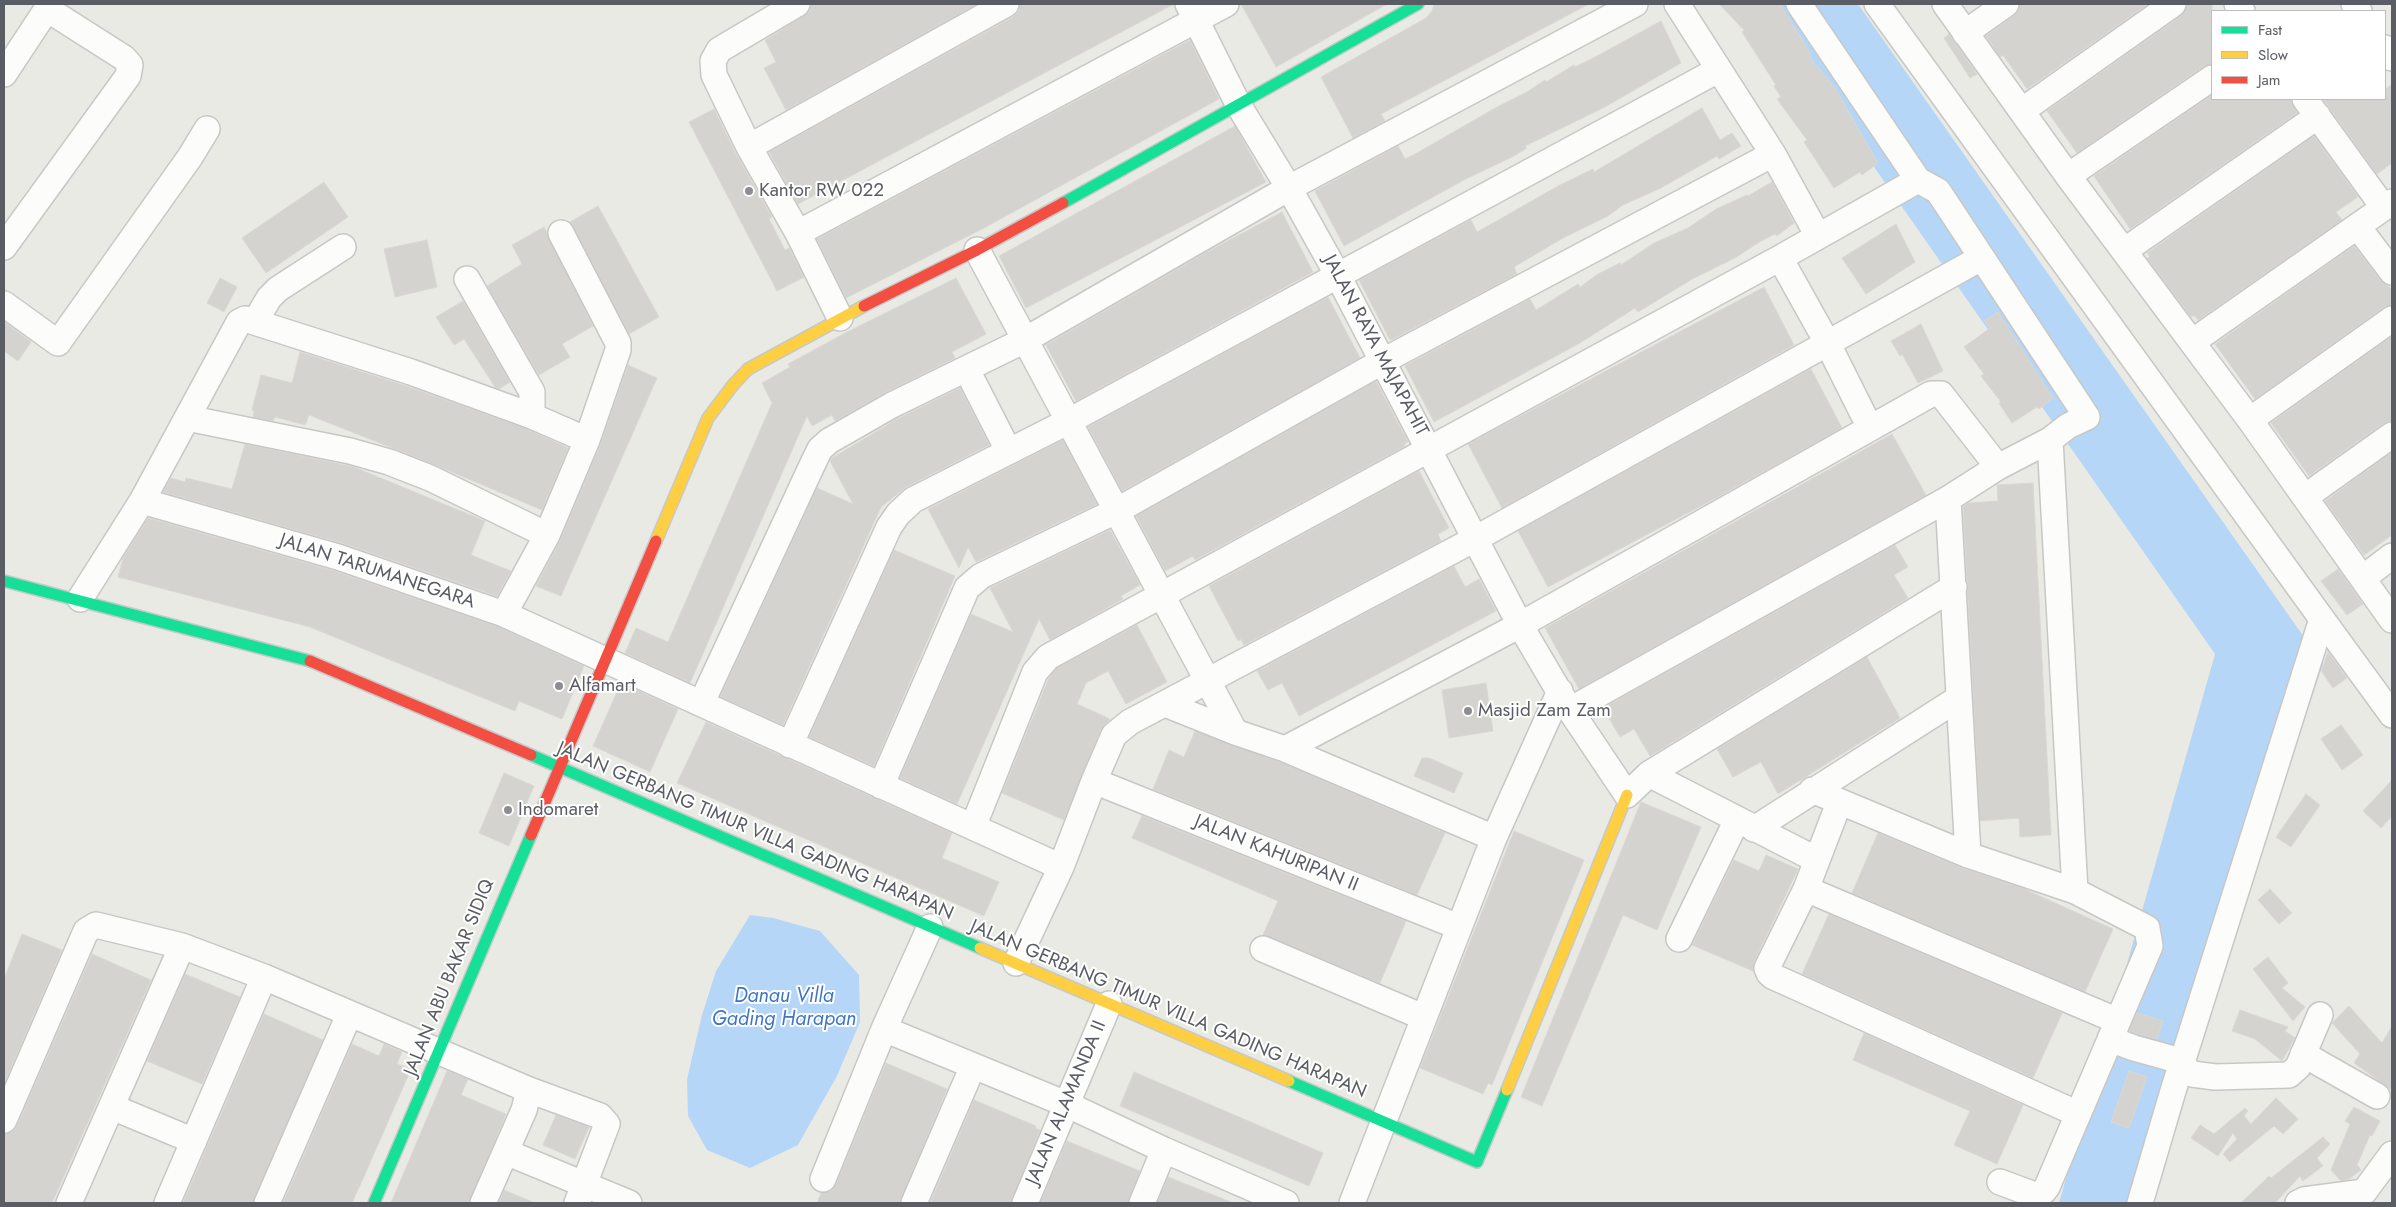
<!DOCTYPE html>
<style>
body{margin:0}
#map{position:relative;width:2396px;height:1207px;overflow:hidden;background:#eaeae4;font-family:Jost,sans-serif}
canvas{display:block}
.frame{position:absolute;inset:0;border:5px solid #5a5d63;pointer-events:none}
.legend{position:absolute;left:2211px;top:10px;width:175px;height:90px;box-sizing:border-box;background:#fff;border:1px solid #bdbec1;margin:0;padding:6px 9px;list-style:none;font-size:15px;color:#5a5d63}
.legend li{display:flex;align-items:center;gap:10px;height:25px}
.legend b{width:25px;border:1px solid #bdbec1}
</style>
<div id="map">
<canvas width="2396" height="1207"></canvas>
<div class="frame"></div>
<ul class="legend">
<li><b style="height:6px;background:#16e098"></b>Fast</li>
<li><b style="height:6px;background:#ffcf43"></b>Slow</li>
<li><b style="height:6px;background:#f24e42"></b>Jam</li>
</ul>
</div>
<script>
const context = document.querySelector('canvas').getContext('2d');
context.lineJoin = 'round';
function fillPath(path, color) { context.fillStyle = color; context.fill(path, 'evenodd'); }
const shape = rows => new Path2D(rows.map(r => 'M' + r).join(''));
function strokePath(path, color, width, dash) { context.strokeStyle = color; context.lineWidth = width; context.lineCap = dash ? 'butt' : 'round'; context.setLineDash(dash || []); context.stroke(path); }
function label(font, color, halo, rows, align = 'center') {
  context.font = font + ' Jost,sans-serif'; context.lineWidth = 4; context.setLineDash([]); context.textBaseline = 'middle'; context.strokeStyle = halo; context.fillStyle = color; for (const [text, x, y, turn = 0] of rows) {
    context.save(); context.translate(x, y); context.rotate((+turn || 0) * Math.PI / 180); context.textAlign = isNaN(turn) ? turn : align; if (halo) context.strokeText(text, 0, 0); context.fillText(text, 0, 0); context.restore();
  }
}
const water = shape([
 [1760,4,1858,4,2323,664,2142,1203,2059,1203,2215,654],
 [750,915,773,918,820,931,859,975,860,1022,837,1076,798,1145,750,1168,707,1150,688,1116,687,1079,702,1015,716,971]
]);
const building = shape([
 [811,4,977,4,786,110,764,68,776,62,765,40,804,16,810,11,811,4],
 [1020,4,1174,4,798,204,769,152,1013,17,1019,11,1020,4],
 [1241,4,1387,4,1276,67,1241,4],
 [1434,4,1589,4,1381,114,1385,121,1353,138,1321,77,1426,18,1432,11,1434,4],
 [1719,4,1780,4,1804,43,1811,56,1809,57,1835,88,1878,163,1862,175,1860,172,1834,188,1804,142,1807,140,1777,99,1781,97,1774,86,1776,85,1742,32,1744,30,1719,4],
 [2020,4,2148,4,2027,89,2003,55,2000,57,1986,36,2015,15,2020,4],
 [2187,4,2212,4,2212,64,2204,66,2077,153,2047,111,2181,16,2187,4],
 [1661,21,1681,63,1605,107,1525,146,1527,148,1514,156,1464,180,1344,246,1315,191,1398,146,1405,159,1417,153,1497,107,1527,92,1545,80,1546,82,1574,65,1575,67,1597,56,1661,21],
 [1949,34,1977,74,1970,78,1944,38,1949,34],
 [1190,40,1219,99,984,228,846,298,817,239,1190,40],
 [2392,84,2392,163,2377,174,2323,99,2385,99,2385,90,2392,84],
 [2212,95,2212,99,2291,99,2297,113,2130,229,2094,176,2212,95],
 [1702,108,1720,140,1732,133,1741,146,1719,159,1717,156,1661,188,1623,205,1608,216,1563,238,1514,267,1517,274,1391,340,1389,338,1359,280,1471,220,1477,232,1493,223,1558,186,1593,169,1594,172,1702,108],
 [714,109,736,154,772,217,769,219,785,250,789,248,804,277,777,291,689,122,714,109],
 [1235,126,1266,182,1026,308,999,256,1235,126],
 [2314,136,2358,197,2336,212,2342,220,2198,320,2194,315,2191,317,2147,258,2150,257,2147,253,2314,136],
 [324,182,348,217,266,273,242,238,324,182],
 [1772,182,1794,223,1777,236,1775,234,1761,241,1735,258,1694,278,1638,312,1635,308,1580,343,1434,422,1405,366,1530,299,1536,310,1578,284,1580,287,1598,274,1620,263,1621,265,1654,243,1688,228,1716,209,1747,195,1748,196,1772,182],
 [598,206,659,317,629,334,570,222,598,206],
 [1282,212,1313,272,1076,401,1046,345,1207,252,1282,212],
 [1896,224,1915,262,1866,294,1842,258,1896,224],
 [544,227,593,326,562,344,570,357,539,375,487,286,522,264,512,245,544,227],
 [427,240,437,287,395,297,384,249,427,240],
 [2354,246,2381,281,2392,289,2392,305,2384,307,2255,399,2215,344,2354,246],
 [220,278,237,287,224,312,207,303,220,278],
 [956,278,986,334,952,352,955,358,886,392,835,421,832,415,812,426,807,416,690,683,625,653,636,628,668,642,772,403,762,383,790,367,788,364,847,332,956,278],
 [1764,287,1794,345,1502,508,1468,444,1764,287],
 [1328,297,1360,358,1122,491,1088,427,1328,297],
 [463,301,510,382,499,389,495,387,464,339,454,345,436,317,463,301],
 [1998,312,2053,398,2039,409,2037,407,2012,423,1999,403,2001,402,1981,376,1984,374,1964,347,1990,328,1984,321,1998,312],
 [4,322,31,342,18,361,4,351,4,322],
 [1921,324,1943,371,1918,383,1902,354,1900,356,1891,341,1921,324],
 [2392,336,2392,421,2384,423,2309,476,2271,423,2392,336],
 [300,352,406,386,527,429,568,448,542,510,435,465,309,415,305,425,275,417,273,421,253,417,254,411,252,410,261,375,292,383,300,352],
 [628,365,657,378,561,596,536,586,560,541,600,446,628,365],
 [1811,369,1842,428,1714,499,1548,587,1518,531,1811,369],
 [1376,381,1408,442,1404,444,1405,446,1195,560,1193,556,1165,571,1136,516,1376,381],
 [960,388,989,445,906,487,881,507,783,725,720,697,817,488,853,504,830,461,832,458,899,418,960,388],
 [1892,434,1926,495,1579,689,1545,628,1892,434],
 [1063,440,1097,504,976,562,968,547,959,568,928,509,1063,440],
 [245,444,354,467,485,521,471,555,511,571,497,596,342,543,163,492,171,478,185,482,186,478,232,489,245,444],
 [2392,452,2392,535,2364,555,2325,501,2392,452],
 [1419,471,1449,528,1438,534,1441,541,1244,645,1241,639,1238,641,1209,586,1419,471],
 [2033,483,2051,835,2020,837,2019,818,1980,821,1963,507,1968,503,1998,501,1997,485,2033,483],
 [148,518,334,571,499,627,584,666,562,719,519,701,515,711,310,627,118,577,123,558,148,518],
 [1110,530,1140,585,1121,596,1123,599,1050,640,1039,619,957,804,900,778,971,614,1013,632,990,588,1110,530],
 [1895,545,1908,567,1894,575,1908,598,1650,756,1634,729,1620,737,1603,708,1895,545],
 [894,550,955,576,874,766,809,737,894,550],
 [1454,566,1465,587,1479,579,1496,611,1299,716,1282,683,1268,690,1257,671,1454,566],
 [2338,569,2363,604,2347,615,2321,581,2338,569],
 [1137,625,1167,682,1126,704,1108,671,1086,683,1077,704,1110,719,1101,729,1064,820,1002,793,1049,678,1057,668,1137,625],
 [2328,652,2347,678,2333,688,2321,671,2328,652],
 [1867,657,1900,718,1778,794,1761,762,1733,777,1717,749,1867,657],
 [621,683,678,709,650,772,593,746,621,683],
 [1486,683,1493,731,1449,738,1442,690,1486,683],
 [706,722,952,833,942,858,999,882,984,916,677,783,706,722],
 [2341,725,2363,755,2342,770,2321,739,2341,725],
 [1195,731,1280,762,1445,833,1417,895,1153,789,1169,750,1184,757,1195,731],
 [1422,758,1429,758,1463,773,1454,793,1414,776,1422,758],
 [504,773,534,786,509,846,479,833,504,773],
 [2392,780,2392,816,2381,828,2363,811,2392,780],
 [2306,794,2320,805,2291,847,2276,837,2306,794],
 [1641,802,1701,827,1657,930,1623,915,1542,1106,1521,1097,1641,802],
 [1142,816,1406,921,1380,983,1263,935,1278,901,1132,838,1142,816],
 [1514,831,1584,860,1492,1085,1488,1083,1483,1094,1420,1068,1514,831],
 [1878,833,1962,868,2022,888,2113,929,2085,992,1852,893,1878,833],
 [1766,855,1798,869,1754,962,1753,971,1692,945,1734,860,1759,871,1766,855],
 [2270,889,2292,913,2279,924,2258,900,2270,889],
 [1829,914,2062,1013,2033,1078,1802,974,1829,914],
 [22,934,62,950,4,1084,4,979,22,934],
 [92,954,151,980,52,1203,4,1203,4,1134,12,1132,17,1126,92,954],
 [2268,957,2288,983,2282,988,2305,1007,2293,1021,2253,969,2268,957],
 [185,974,240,997,202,1084,147,1061,185,974],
 [2349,1006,2382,1043,2392,1026,2392,1090,2354,1063,2360,1054,2332,1023,2349,1006],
 [2240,1010,2288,1027,2285,1031,2295,1038,2282,1061,2255,1039,2232,1031,2240,1010],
 [2137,1013,2163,1021,2157,1039,2129,1031,2137,1013],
 [264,1014,323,1040,253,1203,183,1203,264,1014],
 [1864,1033,2023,1105,1997,1164,1954,1145,1970,1111,1853,1060,1864,1033],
 [352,1044,379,1056,384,1044,402,1052,397,1064,411,1069,366,1172,352,1203,283,1203,352,1044],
 [886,1063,947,1089,900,1203,817,1203,821,1193,831,1191,836,1184,886,1063],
 [447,1071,468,1079,461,1095,506,1114,469,1203,391,1203,447,1071],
 [2129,1071,2147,1077,2129,1128,2111,1122,2129,1071],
 [1134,1072,1323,1153,1309,1186,1120,1106,1134,1072],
 [2276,1098,2298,1119,2283,1134,2274,1126,2230,1162,2223,1154,2237,1139,2233,1133,2218,1156,2191,1138,2200,1125,2214,1134,2245,1108,2248,1111,2244,1116,2251,1124,2276,1098],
 [974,1100,1036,1126,1035,1128,1040,1130,1011,1203,930,1203,974,1100],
 [2354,1107,2380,1121,2372,1136,2370,1135,2357,1165,2361,1170,2349,1179,2341,1181,2331,1170,2350,1124,2345,1121,2354,1107],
 [556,1115,589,1127,575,1159,543,1145,556,1115],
 [2323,1137,2330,1144,2317,1158,2323,1166,2303,1181,2300,1176,2275,1203,2241,1203,2269,1176,2271,1178,2323,1137],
 [1067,1141,1140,1171,1128,1203,1040,1203,1067,1141],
 [1168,1177,1231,1202,1230,1203,1157,1203,1168,1177],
 [504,1190,535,1203,499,1203,504,1190]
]);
const street = shape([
 [797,4,719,50,713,61,714,75,749,147,798,233,840,318],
 [1188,4,1239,106,1289,188,1337,274,1520,625,1570,710,1627,795,1649,774,1817,860],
 [1677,4,1773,154,1818,236],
 [1877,4,2322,619],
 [1945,4,2068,176,2250,420,2392,620],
 [2237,4,2242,11],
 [2354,4,2359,11],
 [1965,33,2006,4],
 [2385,48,2392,58],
 [4,74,47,9,124,58,130,65,128,76,4,247],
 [2305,99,2384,208],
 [2023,110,2173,4],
 [749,147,1006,4],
 [2068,176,2212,78],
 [2358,227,2392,272],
 [798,233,1226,4],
 [977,250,1235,732],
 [2124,251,2318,116],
 [1780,258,1828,344,1870,428],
 [467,279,532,392,532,416],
 [4,304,58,343,190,157,207,129],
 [255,322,269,298,278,289,343,247],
 [2192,342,2392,202],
 [967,370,1008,450],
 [187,418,350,451,389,462,430,478,547,535],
 [2250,420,2392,319],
 [2050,440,2075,891],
 [2305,497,2392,435],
 [1948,499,1968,855],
 [142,501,338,557,504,614,1061,867],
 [2363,578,2392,556],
 [80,599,142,501,239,322,245,319,411,372,532,416,587,440],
 [504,614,547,535,587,440,618,350,618,343,561,233],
 [702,702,815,459,820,449,829,441,892,405,1025,340,1289,188,1635,4],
 [1165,704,1235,732,1285,749,1494,838],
 [1570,710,1948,499,1998,467,2050,440,2068,426,2087,417,1938,191,1918,180,1799,4],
 [790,745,889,527,898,514,913,500,1069,421,1718,70],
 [1285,749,1520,625,1931,394,1941,394,1998,467],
 [1649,774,1954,587],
 [1094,781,1459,927],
 [881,786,967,588,981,576,1118,510,1383,361,1773,154],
 [1812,790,1968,855,2075,891,2147,928,2150,946,2047,1187,2043,1192,2035,1195,2000,1182],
 [1839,803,1806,889,1767,968,1769,973,1772,976,2078,1114],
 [973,827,1035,672,1048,657,1780,258,1918,180],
 [1754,829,1959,698],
 [1806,889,2118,1021],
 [930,927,884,1029,1066,1104,1164,1150,1286,1203],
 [1679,939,1737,820],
 [1263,949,1423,1017],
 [1016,963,1061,867,1094,781,1114,735,1130,722,1475,539,1981,258],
 [2110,1039,2134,1048,2170,1058,2182,1065,2192,1074,2215,1077,2289,1075,2298,1067,2320,1015],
 [2303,1054,2377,1096],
 [529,1090,600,1116,607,1124,577,1203],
 [112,1107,194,1141],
 [4,1120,86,931,96,925,182,946,264,977,529,1090,524,1110,483,1203],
 [506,1152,629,1203],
 [823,1179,884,1029],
 [69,1203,182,946],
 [167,1203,264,977],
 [267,1203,349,1015],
 [914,1203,973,1066],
 [1025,1203,1109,1004],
 [1142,1203,1164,1150],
 [1352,1203,1494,838,1560,691],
 [2140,1203,2173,1091,2322,619,2392,715],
 [2298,1203,2304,1200,2364,1192,2392,1154]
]);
const fast = shape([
 [1063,203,1418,4],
 [4,581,310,661],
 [531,755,980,948],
 [1289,1081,1477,1162,1507,1090],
 [374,1203,531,835]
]);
const slow = shape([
 [656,541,708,418,733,385,748,369,864,306],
 [980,948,1289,1081],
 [1507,1090,1627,795]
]);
const jam = shape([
 [864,306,977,250,1063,203],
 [310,661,531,755],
 [531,835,656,541]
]);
const markers = [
 [749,191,5,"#8c8e90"],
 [559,686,5,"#8c8e90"],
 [1468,711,5,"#8c8e90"],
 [508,810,5,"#8c8e90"]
];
const poiNames = [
 ["Kantor RW 022",759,191],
 ["Alfamart",569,686],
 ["Masjid Zam Zam",1478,711],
 ["Indomaret",518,810]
];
const streetNames = [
 ["JALAN RAYA MAJAPAHIT",1375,346,62],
 ["JALAN TARUMANEGARA",377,572,18],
 ["JALAN GERBANG TIMUR VILLA GADING HARAPAN",755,832,23],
 ["JALAN KAHURIPAN II",1276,854,22],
 ["JALAN ABU BAKAR SIDIQ",450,978,-68],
 ["JALAN GERBANG TIMUR VILLA GADING HARAPAN",1168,1010,23],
 ["JALAN ALAMANDA II",1067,1103,-67]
];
const waterNames = [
 ["Danau Villa",784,997],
 ["Gading Harapan",784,1020]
];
fillPath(water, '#b6d6f7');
fillPath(building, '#d4d3cf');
strokePath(building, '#dad8d3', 1);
strokePath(street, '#c7c8c6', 28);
strokePath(fast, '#c7c9c8', 14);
strokePath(slow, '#c7c9c8', 14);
strokePath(jam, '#c7c9c8', 14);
strokePath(street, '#fcfcfb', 25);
strokePath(fast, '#16e098', 11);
strokePath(slow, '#ffcf43', 11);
strokePath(jam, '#f24e42', 11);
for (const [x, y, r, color] of markers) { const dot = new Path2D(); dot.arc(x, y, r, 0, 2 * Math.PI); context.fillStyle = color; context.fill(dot); strokePath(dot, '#fff', 2); }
label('19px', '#5a5d63', '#fff', poiNames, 'left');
label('19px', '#5a5d63', '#fff', streetNames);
label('italic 20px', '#3e75c6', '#fff', waterNames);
</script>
